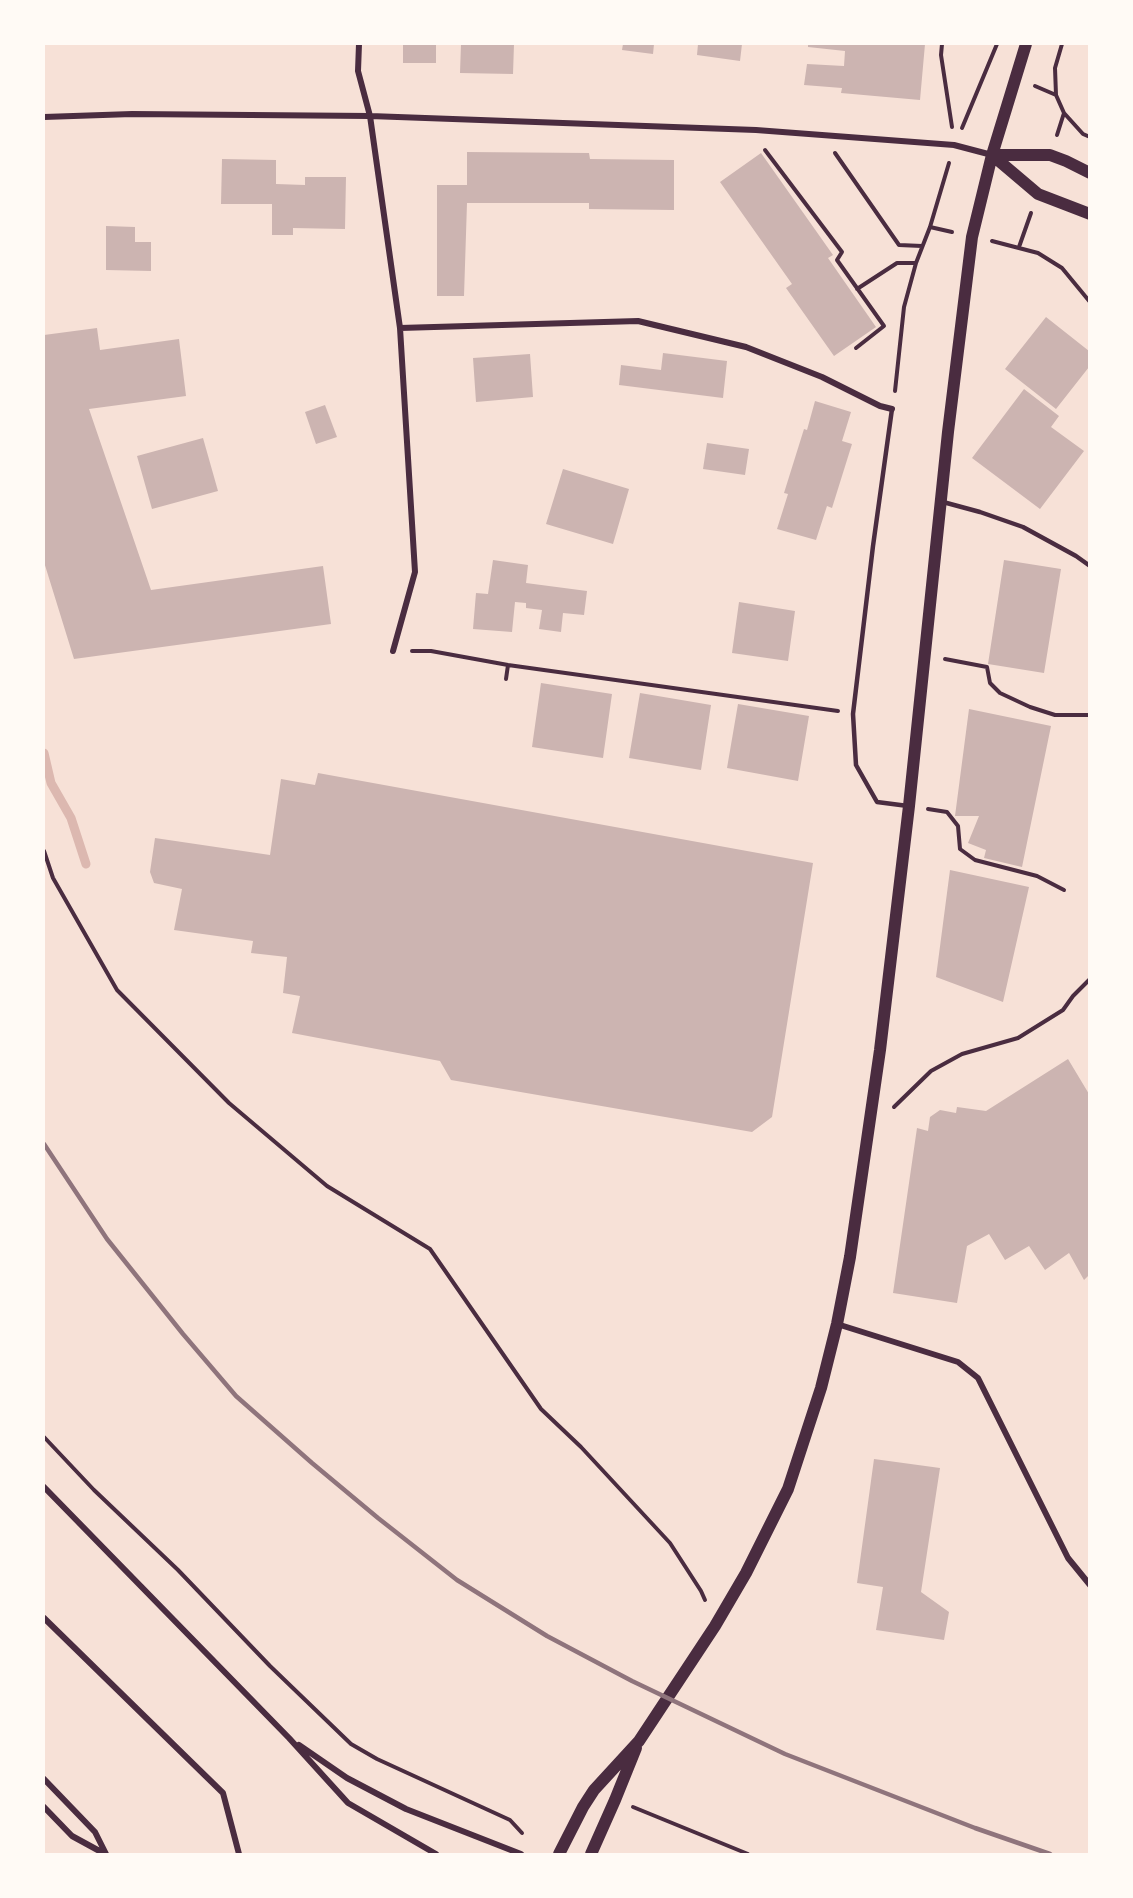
<!DOCTYPE html>
<style>
body{margin:0}
#map{position:relative;width:1133px;height:1898px;overflow:hidden;background:#f7e1d7;font-family:Overpass,sans-serif}
canvas{display:block}
.frame{position:absolute;inset:0;border:45px solid #fffaf5;pointer-events:none}
</style>
<div id="map">
<canvas width="1133" height="1898"></canvas>
<div class="frame"></div>
</div>
<script>
const context = document.querySelector('canvas').getContext('2d');
context.lineJoin = 'round';
const shape = rows => new Path2D(rows.map(r => 'M' + r).join(''));
function strokePath(path, color, width, dash) { context.strokeStyle = color; context.lineWidth = width; context.lineCap = dash ? 'butt' : 'round'; context.setLineDash(dash || []); context.stroke(path); }
function fillPath(path, color) { context.fillStyle = color; context.fill(path, 'evenodd'); }
const stream = shape([
 [44,753,51,783,71,818,86,864]
]);
const building = shape([
 [403,44,436,44,436,63,403,63],
 [461,44,514,44,513,74,460,73],
 [623,44,654,44,653,54,622,50],
 [698,44,742,44,740,61,697,55],
 [808,44,925,44,920,100,841,93,842,88,804,85,807,64,844,66,845,51,808,47],
 [467,152,589,153,590,159,674,160,674,210,589,209,589,203,467,203,464,296,437,296,437,185,467,185],
 [761,153,833,255,828,258,876,327,834,356,786,288,792,284,720,182],
 [222,159,276,160,276,184,305,185,305,177,346,177,345,229,293,228,293,235,272,235,272,204,221,204],
 [106,226,135,227,135,242,151,242,151,271,106,270],
 [1046,317,1089,351,1089,367,1056,409,1005,369],
 [97,328,100,350,179,339,186,396,89,409,151,590,323,566,331,624,74,659,44,562,44,335],
 [663,353,727,361,723,398,619,385,621,365,661,370],
 [530,354,533,397,476,402,473,358],
 [1024,389,1059,416,1051,427,1084,451,1040,509,972,458],
 [815,401,851,412,842,441,852,444,832,508,827,506,816,540,777,529,788,494,784,493,804,429,807,430],
 [325,405,337,437,316,444,305,412],
 [203,438,218,491,152,509,137,456],
 [707,443,749,449,745,475,703,469],
 [563,469,629,489,613,544,546,524],
 [493,560,528,565,526,583,587,591,584,615,563,613,561,632,539,629,542,610,526,608,526,603,515,602,512,632,473,629,476,593,488,594],
 [1004,560,1061,569,1044,673,988,664],
 [739,602,795,611,788,661,732,653],
 [541,683,612,694,603,758,532,747],
 [640,693,711,705,701,770,629,758],
 [738,704,809,716,798,781,727,768],
 [969,709,1051,726,1022,867,984,858,986,850,968,843,979,816,955,816],
 [318,773,813,863,772,1117,752,1132,451,1080,440,1061,292,1033,300,996,283,993,287,957,251,953,253,941,174,930,182,889,154,883,150,872,155,838,270,855,281,779,315,785],
 [950,870,1029,887,1003,1002,936,977],
 [1068,1059,1089,1094,1089,1275,1084,1280,1069,1253,1045,1270,1029,1246,1005,1260,989,1234,967,1246,957,1303,893,1293,917,1128,928,1131,930,1117,940,1110,956,1113,957,1107,986,1111],
 [874,1459,940,1468,921,1592,949,1612,944,1640,876,1630,883,1587,857,1583]
]);
const path = shape([
 [942,44,941,55,952,127],
 [1062,44,1055,68,1056,95,1064,113,1083,134,1090,137],
 [1035,86,1056,95],
 [962,128,997,44],
 [1057,135,1064,113],
 [765,150,842,252,837,260,884,326,856,348],
 [835,153,899,245,922,246],
 [930,227,952,232],
 [992,241,1038,253,1062,268,1090,302],
 [1019,247,1031,213],
 [857,289,897,263,916,263],
 [895,391,904,307,916,263,930,227,949,163],
 [412,651,431,651,508,665,838,711],
 [945,659,987,667,990,683,1000,693,1030,707,1055,715,1090,715],
 [506,679,508,665],
 [928,809,947,812,958,826,960,849,975,860,1037,876,1064,890],
 [44,851,53,878,117,990,229,1103,327,1186,430,1249,541,1409,581,1447,670,1543,701,1591,705,1600],
 [894,1107,931,1071,962,1054,1018,1038,1063,1010,1073,996,1090,979],
 [44,1437,94,1490,178,1570,270,1666,351,1744,377,1759,510,1820,522,1833],
 [633,1807,748,1854]
]);
const service = shape([
 [892,409,873,546,853,714,856,765,877,802,908,806],
 [943,502,980,512,1023,527,1076,556,1090,566]
]);
const minor = shape([
 [359,44,358,71,370,116,400,328,415,572,393,651],
 [44,117,132,114,370,116,756,130,954,145,992,155],
 [400,328,638,321,746,347,822,377,880,406,892,409],
 [837,1324,958,1362,978,1378,1068,1558,1090,1585],
 [44,1487,289,1738,348,1803,436,1854],
 [44,1618,223,1793,239,1854],
 [299,1745,347,1778,406,1809,521,1854],
 [44,1779,95,1832,106,1854],
 [44,1807,72,1836,105,1854]
]);
const secondary = shape([
 [992,155,1038,194,1090,214],
 [992,155,1050,155,1066,161,1090,173],
 [559,1854,583,1807,594,1790,639,1741,715,1626,746,1573,788,1489,821,1388,837,1324,850,1257,880,1050,909,806,948,432,972,237,992,155,1026,44],
 [591,1854,615,1800,636,1748]
]);
const rail = shape([
 [44,1144,107,1239,183,1334,236,1396,312,1463,378,1518,457,1580,547,1636,632,1681,785,1754,975,1828,1050,1854]
]);
strokePath(stream, '#dcb8b0', 9);
fillPath(building, '#ccb4b1');
strokePath(path, '#4a2c40', 4);
strokePath(service, '#4a2c40', 4.5);
strokePath(minor, '#4a2c40', 6);
strokePath(secondary, '#4a2c40', 12);
strokePath(rail, '#8f747c', 4.5);
</script>
